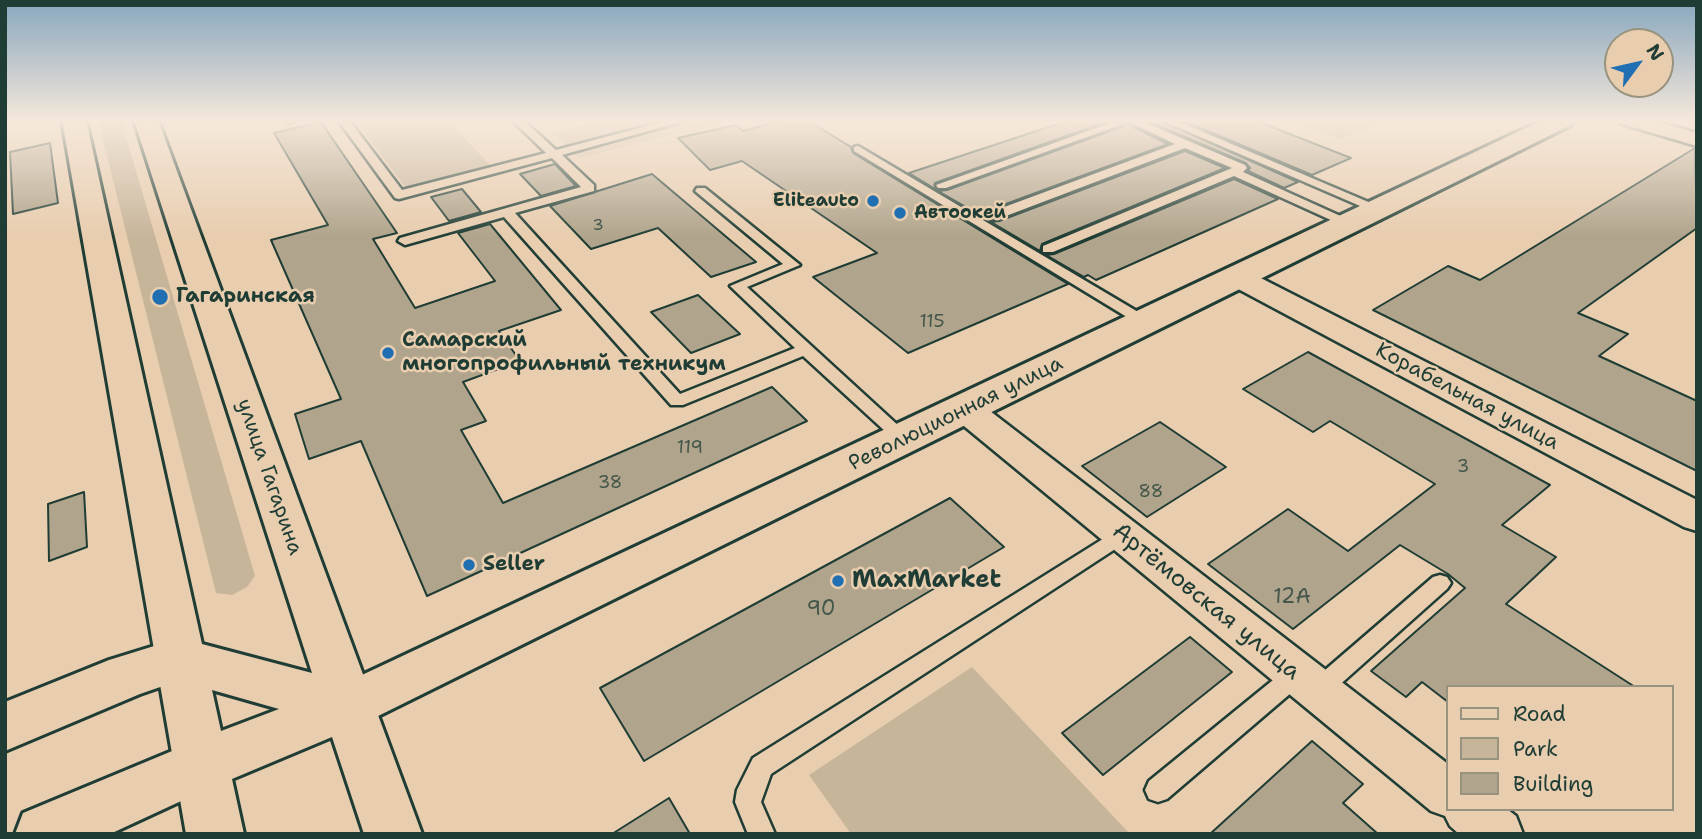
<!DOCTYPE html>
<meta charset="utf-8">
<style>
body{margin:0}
#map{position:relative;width:1702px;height:839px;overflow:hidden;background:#e8cdaf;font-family:"Shantell Sans",sans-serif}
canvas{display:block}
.frame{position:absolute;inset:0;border:7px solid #1f3d34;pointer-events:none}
.legend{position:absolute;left:1446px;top:685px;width:228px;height:126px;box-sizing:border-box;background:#e8cdaf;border:2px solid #98937e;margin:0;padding:9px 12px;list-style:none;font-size:21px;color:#1f3d34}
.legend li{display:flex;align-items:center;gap:14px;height:35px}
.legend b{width:35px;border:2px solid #98937e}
.north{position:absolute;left:1604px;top:28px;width:70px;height:70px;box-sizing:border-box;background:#e8cdaf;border:2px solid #98937e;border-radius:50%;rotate:57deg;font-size:19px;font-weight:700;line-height:28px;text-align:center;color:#1f3d34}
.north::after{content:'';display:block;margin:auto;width:24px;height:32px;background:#1f6fb2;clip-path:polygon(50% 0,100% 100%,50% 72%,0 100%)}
</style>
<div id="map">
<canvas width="1702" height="839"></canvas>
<div class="frame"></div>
<ul class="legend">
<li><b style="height:9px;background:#e8cdaf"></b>Road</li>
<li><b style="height:19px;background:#c7b59a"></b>Park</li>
<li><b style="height:19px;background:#b1a48c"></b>Building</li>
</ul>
<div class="north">N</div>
</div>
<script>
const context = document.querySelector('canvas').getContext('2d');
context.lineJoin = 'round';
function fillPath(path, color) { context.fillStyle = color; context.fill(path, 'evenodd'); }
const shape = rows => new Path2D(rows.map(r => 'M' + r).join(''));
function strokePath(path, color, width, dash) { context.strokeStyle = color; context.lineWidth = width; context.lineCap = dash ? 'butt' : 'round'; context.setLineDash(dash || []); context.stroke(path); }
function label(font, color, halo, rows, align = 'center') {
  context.font = font + ' "Shantell Sans",sans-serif'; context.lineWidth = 5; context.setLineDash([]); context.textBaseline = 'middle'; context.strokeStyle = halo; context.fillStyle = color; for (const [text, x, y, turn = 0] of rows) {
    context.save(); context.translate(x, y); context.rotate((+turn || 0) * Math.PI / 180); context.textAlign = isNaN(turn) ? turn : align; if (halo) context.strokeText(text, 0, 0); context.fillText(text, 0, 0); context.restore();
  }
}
const built = shape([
 [603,120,733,120,579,158,552,133]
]);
const green = shape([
 [98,120,121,120,255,576,247,587,232,595,216,593],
 [354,120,448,120,491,166,406,188],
 [1299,120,1383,120,1340,139,1295,122],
 [972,667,1130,834,851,834,809,775]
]);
const building = shape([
 [782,120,807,120,851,147,853,153,1068,284,908,353,813,277,877,253,742,161,710,170,678,138,736,125,743,131,782,120],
 [1070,120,1111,120,935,183,935,189,909,173,1070,120],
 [1146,120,1159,120,1298,182,1284,188,1248,171,1250,168,1246,163,1146,120],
 [1182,120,1254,120,1351,158,1312,175,1182,120],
 [321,122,397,233,373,239,415,308,495,281,458,233,490,224,561,310,499,331,520,361,463,382,486,421,461,430,503,503,772,387,807,421,427,596,361,441,309,459,295,414,341,399,271,240,328,225,274,133,321,122],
 [1125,123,1168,144,987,211,985,218,938,191,947,190,1124,126,1125,123],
 [50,143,58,203,13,214,10,152,50,143],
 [1695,148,1697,228,1578,313,1628,334,1599,356,1697,401,1697,471,1373,310,1448,266,1480,280,1695,148],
 [1185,151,1225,168,1042,244,1040,251,991,222,999,221,1185,151],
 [555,164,576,186,541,196,520,174,555,164],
 [652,174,756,262,711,277,658,228,591,249,550,206,652,174],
 [1234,179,1278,199,1096,280,1088,275,1084,277,1046,255,1054,254,1234,179],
 [462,189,481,212,449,221,431,197,462,189],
 [698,295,740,334,691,353,651,312,698,295],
 [1308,352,1550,485,1502,525,1556,557,1506,604,1635,687,1448,687,1448,702,1422,682,1406,697,1371,671,1465,588,1448,574,1400,545,1293,629,1208,564,1288,509,1348,551,1435,484,1330,421,1313,432,1243,389,1308,352],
 [1160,422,1226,467,1147,517,1082,466,1160,422],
 [84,492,87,547,49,561,48,504,84,492],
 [950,498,1004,547,644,761,600,688,950,498],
 [1190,637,1232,672,1103,775,1062,733,1190,637],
 [1312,741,1363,784,1343,803,1378,834,1210,834,1312,741],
 [669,798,690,834,612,834,669,798]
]);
const service = shape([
 [285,120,296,120,290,123,285,120],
 [338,120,349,120,402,190,546,153,512,120,523,120,556,150,670,120,688,120,562,155,594,185,594,191,515,213,680,394,795,348,730,286,783,264,695,191,697,188,705,188,800,265,747,287,913,439,904,445,898,443,803,356,683,405,671,405,504,217,405,245,398,241,400,238,581,187,552,158,399,199,395,198,338,120],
 [1125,120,1139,120,1245,165,1247,168,1243,172,1356,223,1354,226,1344,226,1234,176,1053,252,1043,252,1043,246,1232,168,1185,148,998,219,988,219,988,213,1175,144,1125,120],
 [1161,120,1175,120,1385,209,1384,212,1374,212,1161,120],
 [1113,122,1123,124,946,188,938,188,936,185,1113,122],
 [858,146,1150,319,1153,322,1150,325,1140,325,854,151,854,147,858,146],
 [1122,527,1129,530,1132,535,1129,540,771,774,761,802,775,834,748,834,735,802,737,790,753,758,1122,527],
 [1440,575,1447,577,1451,583,1447,589,1326,697,1318,700,1310,697,1306,690,1310,683,1433,577,1440,575],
 [1297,664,1305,667,1309,674,1305,681,1167,799,1158,802,1149,799,1145,790,1149,781,1289,667,1297,664]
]);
const minor = shape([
 [1619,120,1651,120,1697,133,1697,146,1622,124,1619,120],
 [1237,269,1247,271,1697,500,1697,531,1684,527,1227,283,1223,277,1227,271,1237,269],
 [965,398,977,401,1448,764,1448,809,1507,809,1516,816,1523,834,1459,834,1450,826,1445,816,1431,811,953,417,949,409,953,401,965,398]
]);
const secondary = shape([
 [1543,120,1574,120,1571,125,366,722,348,729,330,722,322,706,330,690,1543,120],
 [180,638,198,644,205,659,198,674,140,694,5,751,5,702,109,660,180,638],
 [201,739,220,747,229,765,220,783,110,834,15,834,23,813,201,739]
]);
const primary = shape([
 [62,120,86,120,202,644,312,673,134,120,158,120,422,834,364,834,332,737,232,779,244,834,186,834,62,120],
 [212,690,279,709,221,731,212,690]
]);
const markers = [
 [873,201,7,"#1f6fb2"],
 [900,213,7,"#1f6fb2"],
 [160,297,9,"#1f6fb2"],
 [388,353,7,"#1f6fb2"],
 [469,565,7,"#1f6fb2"],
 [838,581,7,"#1f6fb2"]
];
const farNumbernames = [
 ["3",598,226]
];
const farPoinames = [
 ["Eliteauto",859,201],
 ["Автоокей",914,213,"left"]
];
const numberNames = [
 ["115",932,322],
 ["119",690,448],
 ["3",1463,467],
 ["38",610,483],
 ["88",1151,492]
];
const poiNames = [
 ["Гагаринская",176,297],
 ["Самарский",402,341],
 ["многопрофильный техникум",402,365],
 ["Seller",483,565]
];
const streetNames = [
 ["Корабельная улица",1467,397,28],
 ["Революционная улица",956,414,-26],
 ["улица Гагарина",269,477,71]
];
const nearNumbernames = [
 ["12А",1292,598],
 ["90",821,610]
];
const nearPoinames = [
 ["MaxMarket",852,581]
];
const nearStreetnames = [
 ["Артёмовская улица",1206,602,39]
];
fillPath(built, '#d4bea2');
fillPath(green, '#c7b59a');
fillPath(building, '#b1a48c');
strokePath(building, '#1f3d34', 2);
strokePath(service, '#1f3d34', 5);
strokePath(minor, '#1f3d34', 5);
strokePath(secondary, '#1f3d34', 6);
strokePath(primary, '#1f3d34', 6);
fillPath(service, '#e8cdaf');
fillPath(minor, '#e8cdaf');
fillPath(secondary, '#e8cdaf');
fillPath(primary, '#e8cdaf');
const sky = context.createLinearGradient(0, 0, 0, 237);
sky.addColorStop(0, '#88a7be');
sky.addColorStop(0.51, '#f5e8db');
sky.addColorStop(1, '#f5e8db00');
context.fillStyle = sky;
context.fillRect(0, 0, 1702, 237);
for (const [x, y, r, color] of markers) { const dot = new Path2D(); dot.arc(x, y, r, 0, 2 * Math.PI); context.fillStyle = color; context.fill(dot); strokePath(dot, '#e8cdaf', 2.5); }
label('16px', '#44574a', null, farNumbernames);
label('bold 18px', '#1f3d34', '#e8cdaf', farPoinames, 'right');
label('18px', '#44574a', null, numberNames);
label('bold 21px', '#1f3d34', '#e8cdaf', poiNames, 'left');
label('21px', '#1f3d34', '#e8cdaf', streetNames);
label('21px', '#44574a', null, nearNumbernames);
label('bold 24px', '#1f3d34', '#e8cdaf', nearPoinames, 'left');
label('24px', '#1f3d34', '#e8cdaf', nearStreetnames);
</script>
